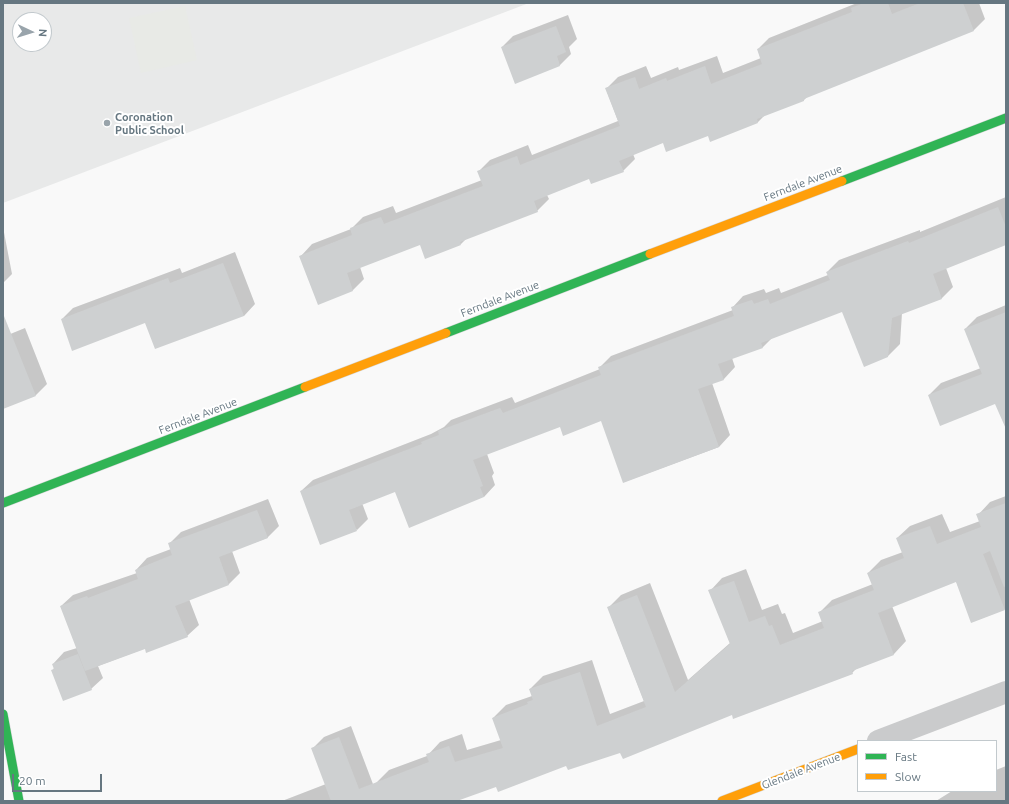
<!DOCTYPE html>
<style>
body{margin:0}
#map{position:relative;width:1009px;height:804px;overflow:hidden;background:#f9f9f9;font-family:Ubuntu,sans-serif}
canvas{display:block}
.frame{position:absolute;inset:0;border:4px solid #667781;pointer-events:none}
.legend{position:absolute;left:857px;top:740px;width:140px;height:52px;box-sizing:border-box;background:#fff;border:1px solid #c2c9cd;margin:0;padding:5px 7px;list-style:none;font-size:12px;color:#667781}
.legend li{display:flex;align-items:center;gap:8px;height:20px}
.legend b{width:20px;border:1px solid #c2c9cd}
.north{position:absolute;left:12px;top:12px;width:40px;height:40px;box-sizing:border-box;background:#fff;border:1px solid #c2c9cd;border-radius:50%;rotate:94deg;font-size:11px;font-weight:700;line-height:16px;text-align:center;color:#667781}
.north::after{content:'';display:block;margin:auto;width:14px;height:18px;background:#99a4ab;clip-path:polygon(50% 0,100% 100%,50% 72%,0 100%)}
.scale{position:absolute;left:12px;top:774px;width:90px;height:18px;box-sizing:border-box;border:2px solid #667781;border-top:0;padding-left:5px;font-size:12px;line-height:14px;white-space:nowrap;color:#667781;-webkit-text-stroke:3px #fff;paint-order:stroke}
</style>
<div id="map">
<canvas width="1009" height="804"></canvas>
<div class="frame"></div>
<ul class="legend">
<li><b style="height:5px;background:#30b455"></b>Fast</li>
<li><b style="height:5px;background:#ff9f0a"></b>Slow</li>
</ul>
<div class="north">N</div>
<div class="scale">20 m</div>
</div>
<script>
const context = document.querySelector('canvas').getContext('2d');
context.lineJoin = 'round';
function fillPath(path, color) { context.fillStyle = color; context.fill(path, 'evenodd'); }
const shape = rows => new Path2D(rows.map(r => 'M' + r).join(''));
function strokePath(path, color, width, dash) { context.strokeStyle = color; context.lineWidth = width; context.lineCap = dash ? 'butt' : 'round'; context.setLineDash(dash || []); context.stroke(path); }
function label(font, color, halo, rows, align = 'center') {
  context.font = font + ' Ubuntu,sans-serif'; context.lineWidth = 4; context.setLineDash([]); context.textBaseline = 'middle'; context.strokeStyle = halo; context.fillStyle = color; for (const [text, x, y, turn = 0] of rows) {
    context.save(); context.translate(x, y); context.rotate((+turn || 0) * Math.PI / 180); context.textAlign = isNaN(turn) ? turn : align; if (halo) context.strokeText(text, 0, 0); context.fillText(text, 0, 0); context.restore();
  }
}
const built = shape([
 [3,3,529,3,3,203],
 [20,20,44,20,44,44,20,44]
]);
const green = shape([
 [185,6,197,60,141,73,129,18]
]);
const shadow = shape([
 [857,3,979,3,985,19,974,30,807,97,804,100,765,115,758,122,708,135,664,142,633,154,635,159,623,171,590,178,547,195,549,199,537,211,467,238,461,244,420,244,360,267,364,279,353,290,319,303,301,256,312,244,351,229,363,217,393,206,396,213,482,180,479,171,490,160,528,145,532,155,618,121,606,89,618,77,646,66,651,78,678,67,679,70,717,56,723,73,761,58,758,49,769,38],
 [568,15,577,39,569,47,571,54,560,65,515,82,502,47,513,36],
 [1006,197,1006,244,946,268,953,287,942,298,902,313,900,344,888,356,843,310,773,337,763,347,732,358,735,367,724,379,712,383,730,435,719,447,624,482,602,420,560,426,487,454,494,473,492,476,495,485,484,497,396,490,362,503,368,519,357,530,301,491,313,480,431,434,444,427,451,420,512,397,515,403,600,369,600,367,611,356,733,310,732,308,743,296,764,289,766,293,779,288,781,293,828,275,827,272,839,260,920,230,920,232],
 [3,227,12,274,3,283],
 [235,252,255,304,244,316,145,321,62,319,73,308,180,268,182,273],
 [1006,305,1006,398,929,395,941,383,981,368,965,329,977,317],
 [25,328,47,384,36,395,3,395,3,337],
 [1006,496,1006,609,972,622,956,581,892,606,906,641,894,654,856,669,852,673,621,751,567,764,497,785,454,801,383,801,376,783,389,770,427,756,440,742,462,734,467,750,501,740,493,718,506,705,532,696,530,689,543,676,592,660,610,714,644,701,608,608,621,595,650,583,688,680,730,643,710,591,722,578,746,569,762,610,778,604,782,614,785,613,793,633,823,621,819,613,832,600,873,584,868,573,881,560,903,552,897,538,910,526,942,514,950,532,980,521,978,515,990,502],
 [268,499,279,526,267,538,232,551,240,573,229,584,189,599,199,625,187,636,146,648,98,666,103,678,91,689,52,671,54,668,53,664,64,652,77,648,61,606,73,595,137,573,136,570,147,558,171,549,169,544,181,532],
 [351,726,376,792,366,801,282,801,326,784,312,749,324,737],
 [1006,766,1006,801,936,801,952,791,996,791,996,770]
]);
const building = shape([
 [864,3,888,3,892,14,920,3,963,3,974,31,804,99,804,101,757,119,758,123,710,142,708,136,666,152,663,143,619,161,624,172,591,184,589,179,534,201,538,212,460,242,461,245,425,259,420,245,347,273,353,291,318,305,299,256,352,235,350,228,381,217,384,224,483,186,477,171,517,156,520,165,620,126,605,88,635,77,639,89,666,78,667,81,705,66,711,84,762,64,757,49,852,12,851,8],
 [556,26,566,52,557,56,560,66,515,84,501,47],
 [998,207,1006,227,1006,245,933,274,942,299,892,318,888,357,864,367,842,312,761,343,763,348,718,364,724,380,698,389,719,447,623,483,601,421,563,436,560,427,473,460,483,486,480,487,484,497,409,528,395,492,349,510,357,531,320,545,300,491,422,444,421,442,439,435,438,431,500,408,503,413,601,375,598,367,734,316,731,307,752,300,754,304,768,299,770,304,830,280,826,272,908,241,909,243],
 [223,263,244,316,155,349,145,323,72,351,61,319,168,278,170,283],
 [1006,312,1006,429,995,404,940,426,928,395,982,374,964,329],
 [3,316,4,316,36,396,3,409],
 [1006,503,1006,586,1004,587,990,551,983,554,1005,610,971,623,956,582,878,613,894,655,852,671,853,674,733,719,732,715,623,759,620,753,568,770,566,766,498,792,496,787,457,801,331,801,311,748,339,737,359,789,429,762,426,754,449,746,455,762,503,748,492,718,528,704,527,702,533,700,529,689,580,672,597,726,646,707,607,607,637,595,675,692,730,644,708,590,734,581,749,622,765,616,769,626,772,625,780,645,824,628,818,612,874,590,867,573,904,558,896,538,930,526,937,544,981,527,976,514],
 [257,510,268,538,219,557,229,585,175,606,188,637,146,653,145,649,85,671,60,606,87,596,88,598,138,579,135,570,172,555,168,543],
 [78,654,92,690,63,701,51,670,54,669,52,664]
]);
const street = shape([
 [878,741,1006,692]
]);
const fast = shape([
 [842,181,1006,118],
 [446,333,650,254],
 [3,503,305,387],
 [3,714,19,801]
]);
const slow = shape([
 [650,254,842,181],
 [305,387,446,333],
 [722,801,858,749]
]);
const markers = [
 [107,123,4,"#99a4ab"]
];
const poiNames = [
 ["Coronation",115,117],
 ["Public School",115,130]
];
const streetNames = [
 ["Ferndale Avenue",803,183,-21],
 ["Ferndale Avenue",500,299,-21],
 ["Ferndale Avenue",198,416,-21],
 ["Glendale Avenue",801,771,-21]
];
fillPath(built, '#e8e9e9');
fillPath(green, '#e8eae6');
fillPath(shadow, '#0003');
fillPath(building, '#ced0d1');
strokePath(fast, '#d5d6d7', 10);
strokePath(slow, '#d5d6d7', 10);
strokePath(street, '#cacbcc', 22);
strokePath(fast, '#30b455', 9);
strokePath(slow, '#ff9f0a', 9);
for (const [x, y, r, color] of markers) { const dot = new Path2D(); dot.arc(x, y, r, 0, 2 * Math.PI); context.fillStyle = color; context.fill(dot); strokePath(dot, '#fff', 1.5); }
label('bold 11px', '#667781', '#fff', poiNames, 'left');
label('11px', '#667781', '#fff', streetNames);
</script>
